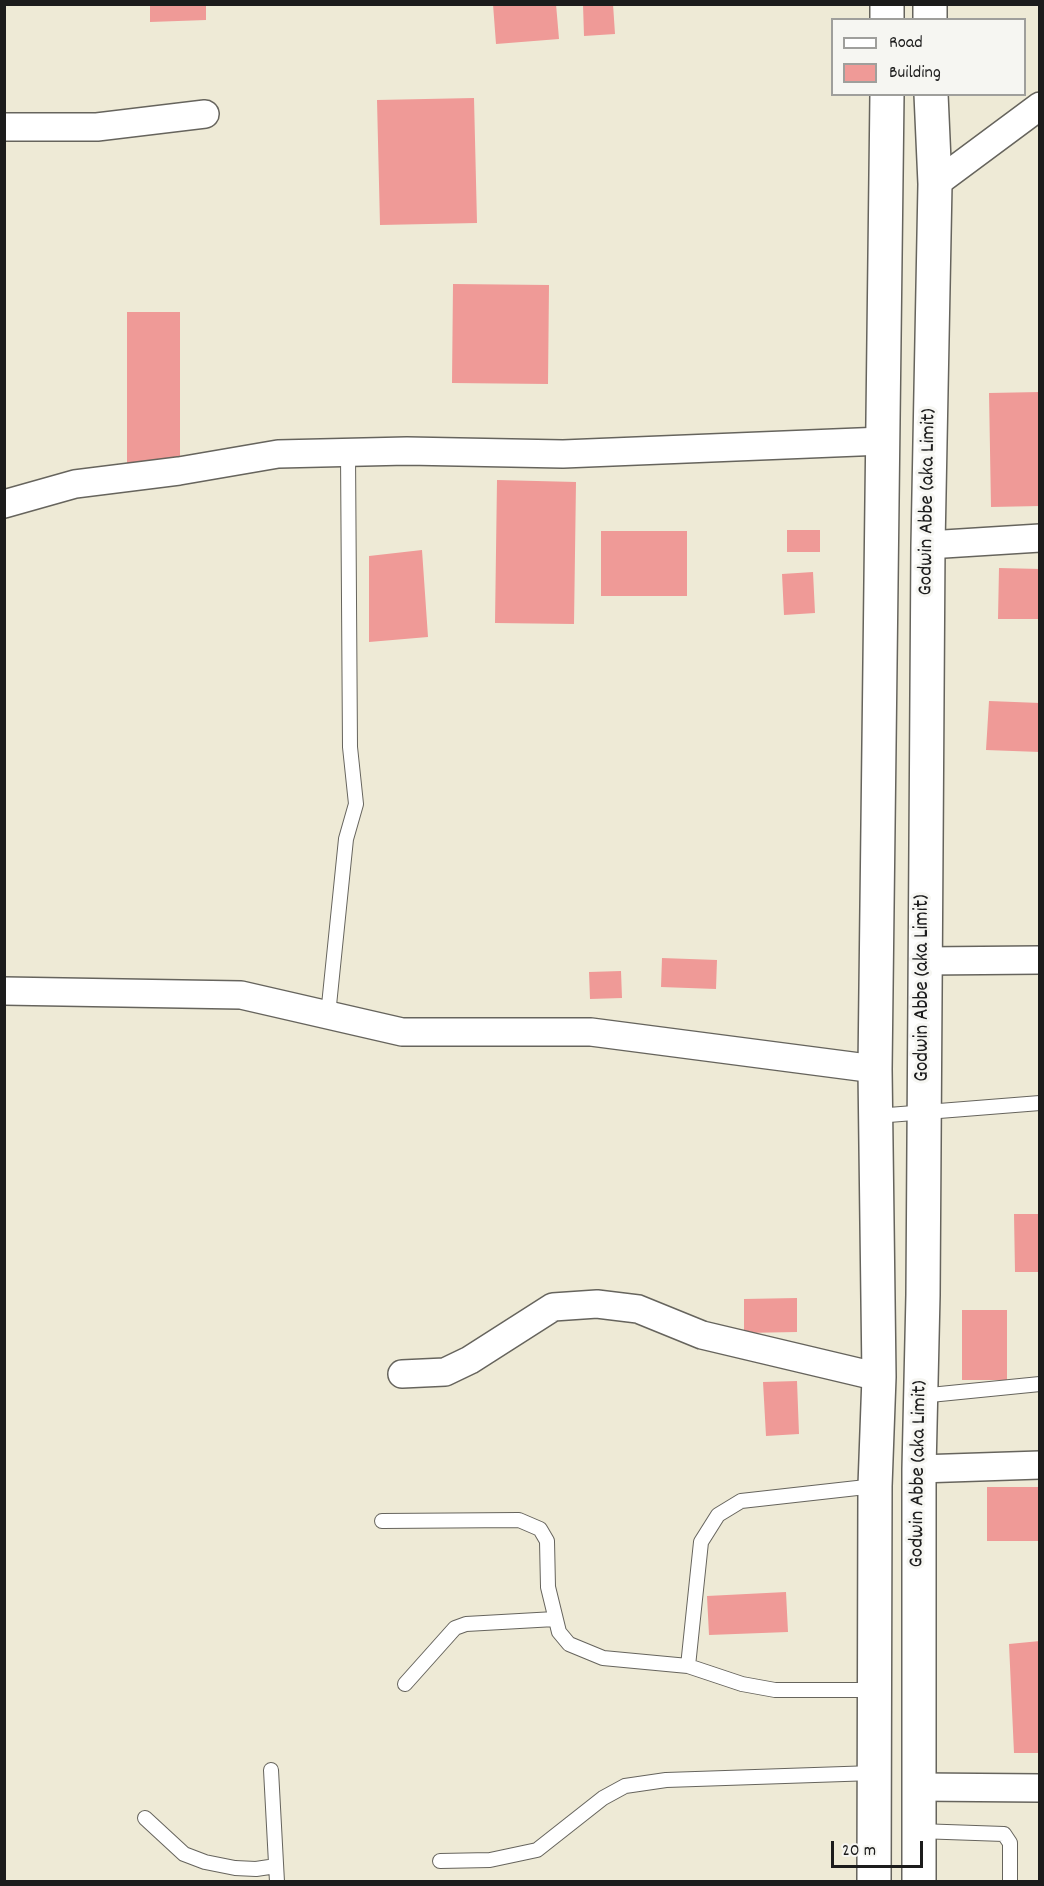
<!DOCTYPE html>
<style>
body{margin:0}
#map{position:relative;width:1044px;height:1886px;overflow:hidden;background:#eeead6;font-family:Dekko,sans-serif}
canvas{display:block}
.frame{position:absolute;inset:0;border:6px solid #1c1c1c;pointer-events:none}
.legend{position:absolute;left:831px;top:18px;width:195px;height:78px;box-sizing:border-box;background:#f6f6f2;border:2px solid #9f9f9c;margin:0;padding:8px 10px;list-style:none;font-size:18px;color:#1c1c1c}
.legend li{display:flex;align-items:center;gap:12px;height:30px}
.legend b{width:30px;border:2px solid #9f9f9c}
.scale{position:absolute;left:831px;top:1841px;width:92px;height:27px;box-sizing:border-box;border:3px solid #1c1c1c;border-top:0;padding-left:8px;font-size:18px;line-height:21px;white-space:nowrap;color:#1c1c1c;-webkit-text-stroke:4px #f6f6f2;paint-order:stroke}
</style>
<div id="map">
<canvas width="1044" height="1886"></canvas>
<div class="frame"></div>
<ul class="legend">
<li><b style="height:8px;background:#fff"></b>Road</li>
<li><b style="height:16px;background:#ef9a97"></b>Building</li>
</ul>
<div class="scale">20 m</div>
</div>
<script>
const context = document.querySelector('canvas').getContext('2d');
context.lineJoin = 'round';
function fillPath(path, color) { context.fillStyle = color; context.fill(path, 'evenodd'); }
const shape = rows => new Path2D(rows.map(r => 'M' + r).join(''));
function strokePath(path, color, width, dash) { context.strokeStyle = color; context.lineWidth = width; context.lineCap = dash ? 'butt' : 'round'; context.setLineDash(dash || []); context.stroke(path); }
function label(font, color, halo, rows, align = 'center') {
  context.font = font + ' Dekko,sans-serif'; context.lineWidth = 6; context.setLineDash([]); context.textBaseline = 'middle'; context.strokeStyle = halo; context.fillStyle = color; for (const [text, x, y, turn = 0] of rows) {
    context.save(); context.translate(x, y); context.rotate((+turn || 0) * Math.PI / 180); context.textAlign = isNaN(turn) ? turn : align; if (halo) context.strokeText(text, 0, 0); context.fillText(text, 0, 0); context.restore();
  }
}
const building = shape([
 [150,4,206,4,206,20,150,22],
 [493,4,556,4,559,39,496,44],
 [583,4,613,4,615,34,584,36],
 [474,98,477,223,380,225,377,100],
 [453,284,549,285,548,384,452,383],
 [127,312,180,312,180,464,127,464],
 [1040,392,1040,506,991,507,989,393],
 [497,480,576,482,574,624,495,623],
 [787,530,820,530,820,552,787,552],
 [601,531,687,531,687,596,601,596],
 [422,550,428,637,369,642,369,556],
 [999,568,1040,569,1040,619,998,619],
 [813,572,815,613,784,615,782,574],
 [989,701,1040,703,1040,752,986,750],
 [662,958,717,960,716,989,661,987],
 [621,971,622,998,590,999,589,972],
 [1014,1214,1040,1214,1040,1272,1015,1272],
 [797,1298,797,1332,744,1333,744,1299],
 [962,1310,1007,1310,1007,1380,962,1380],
 [797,1381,799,1434,766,1436,763,1382],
 [987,1487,1040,1487,1040,1541,987,1541],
 [786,1592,788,1632,709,1635,707,1596],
 [1040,1641,1040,1753,1014,1753,1009,1644]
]);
const lane = shape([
 [328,1015,346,839,356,804,350,747,348,453],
 [876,1116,1040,1103],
 [920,1396,1040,1384],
 [382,1521,519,1520,540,1529,547,1541,548,1587,559,1632,569,1644,603,1658,688,1666,742,1684,775,1690,874,1690],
 [688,1666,701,1542,718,1515,741,1501,875,1486],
 [405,1684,455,1628,466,1624,555,1619],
 [271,1770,277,1882],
 [145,1818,184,1854,205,1862,235,1868,256,1869,276,1866],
 [918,1831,1004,1834,1010,1843,1010,1882],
 [440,1861,490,1860,537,1850,603,1798,625,1786,666,1780,874,1773]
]);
const street = shape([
 [4,127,97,127,205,114],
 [935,184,1040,106],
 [4,504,75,484,179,471,278,454,407,451,563,454,883,441],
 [928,545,1040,538],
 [924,961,1040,960],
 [4,991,241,995,402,1032,591,1032,875,1069],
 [402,1374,445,1372,470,1360,553,1307,597,1304,638,1309,702,1335,879,1377],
 [919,1469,1040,1465],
 [918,1787,1040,1788]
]);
const secondary = shape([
 [887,4,887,20],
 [930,4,930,20],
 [874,1882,875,1486,879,1377,875,1069,887,94],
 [919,1882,919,1469,923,1295,928,545,935,184,931,94]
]);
const streetNames = [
 ["Godwin Abbe (aka Limit)",929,502,-89],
 ["Godwin Abbe (aka Limit)",924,988,-90],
 ["Godwin Abbe (aka Limit)",920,1474,-89]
];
fillPath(building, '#ef9a97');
strokePath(lane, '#66645d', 16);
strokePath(street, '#66645d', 30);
strokePath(secondary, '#66645d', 36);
strokePath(lane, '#fff', 14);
strokePath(street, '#fff', 27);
strokePath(secondary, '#fff', 33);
label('21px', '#1c1c1c', '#f6f6f2', streetNames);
</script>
